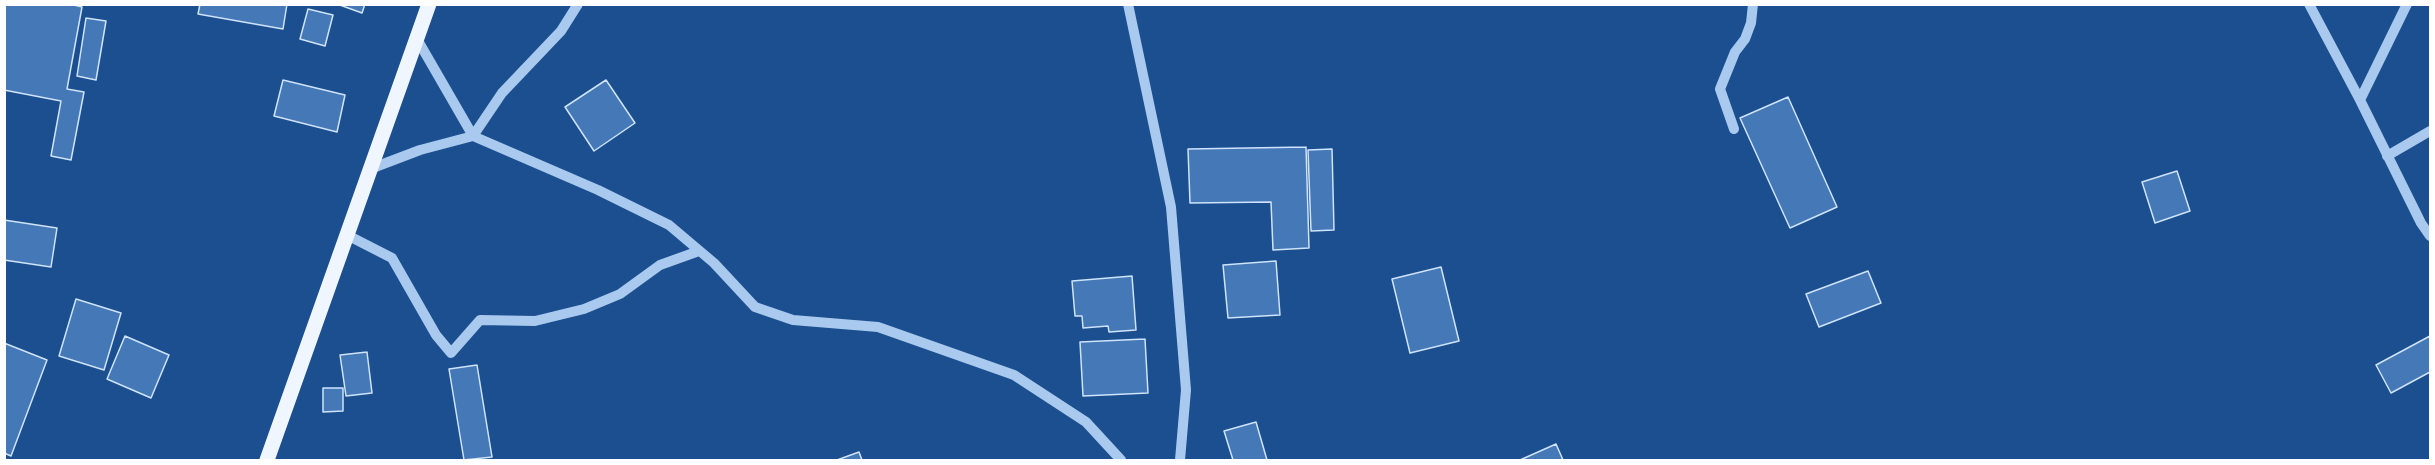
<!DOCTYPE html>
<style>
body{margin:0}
#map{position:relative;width:2435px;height:465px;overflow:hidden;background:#1b4f8f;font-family:"Roboto Condensed",sans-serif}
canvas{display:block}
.frame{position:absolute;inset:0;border:6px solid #fff;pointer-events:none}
</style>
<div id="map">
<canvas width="2435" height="465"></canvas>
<div class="frame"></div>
</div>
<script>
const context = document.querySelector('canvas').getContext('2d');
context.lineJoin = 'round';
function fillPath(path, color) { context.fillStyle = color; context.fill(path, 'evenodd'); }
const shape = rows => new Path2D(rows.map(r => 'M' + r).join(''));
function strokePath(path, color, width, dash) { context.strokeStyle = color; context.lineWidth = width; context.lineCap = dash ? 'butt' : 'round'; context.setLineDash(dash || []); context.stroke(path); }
const building = shape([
 [4,4,70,4,82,7,67,89,84,92,71,160,51,156,61,101,4,90,4,4],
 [200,4,287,4,283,29,198,14,200,4],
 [337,4,365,4,362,13,337,4],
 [308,9,333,15,325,46,300,39,308,9],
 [86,18,106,21,96,80,77,76,86,18],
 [283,80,345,95,337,132,274,116,283,80],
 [606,80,635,123,594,151,565,107,606,80],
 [1788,97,1837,207,1790,228,1740,118,1788,97],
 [1306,147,1309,248,1273,250,1271,202,1190,203,1188,149,1306,147],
 [1332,149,1334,230,1311,231,1308,150,1332,149],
 [2177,171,2190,211,2155,223,2142,182,2177,171],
 [4,220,57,228,51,267,4,260,4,220],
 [1276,261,1280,315,1228,318,1223,265,1276,261],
 [1441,267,1459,341,1410,353,1392,279,1441,267],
 [1868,271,1881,303,1819,327,1806,294,1868,271],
 [1132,276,1136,330,1109,332,1108,326,1083,328,1082,316,1075,316,1072,281,1132,276],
 [76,299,121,313,104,370,59,356,76,299],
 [125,336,169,355,151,398,107,379,125,336],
 [2430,336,2430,372,2391,393,2376,365,2430,336],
 [1145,339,1148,393,1083,396,1080,342,1145,339],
 [4,343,47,360,11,456,4,453,4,343],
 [367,352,372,393,346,396,340,355,367,352],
 [477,365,492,457,464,460,449,369,477,365],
 [323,388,343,388,343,411,323,412,323,388],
 [1256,422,1267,460,1233,460,1224,431,1256,422],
 [1556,444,1563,460,1520,460,1556,444],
 [859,452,862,460,837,460,859,452]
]);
const minor = shape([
 [1128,4,1171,207,1186,390,1180,460],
 [2309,4,2360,100,2421,223,2430,236],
 [417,39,473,136,598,190,669,225,714,263,755,307,793,320,878,327,1014,375,1086,422,1121,460],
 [2360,100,2407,4],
 [1734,129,1720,89,1735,52,1745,39,1751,23,1753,4],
 [2387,156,2430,131],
 [370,169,420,150,473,136,502,93,561,31,578,4],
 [347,235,392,258,436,335,451,353,480,320,535,321,584,309,620,294,660,265,699,251]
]);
const major = shape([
 [267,460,429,4]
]);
fillPath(building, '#4478b7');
strokePath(building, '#cfe3fa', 1.5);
strokePath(minor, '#a9c9ee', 10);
strokePath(major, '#f0f6ff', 15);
</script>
